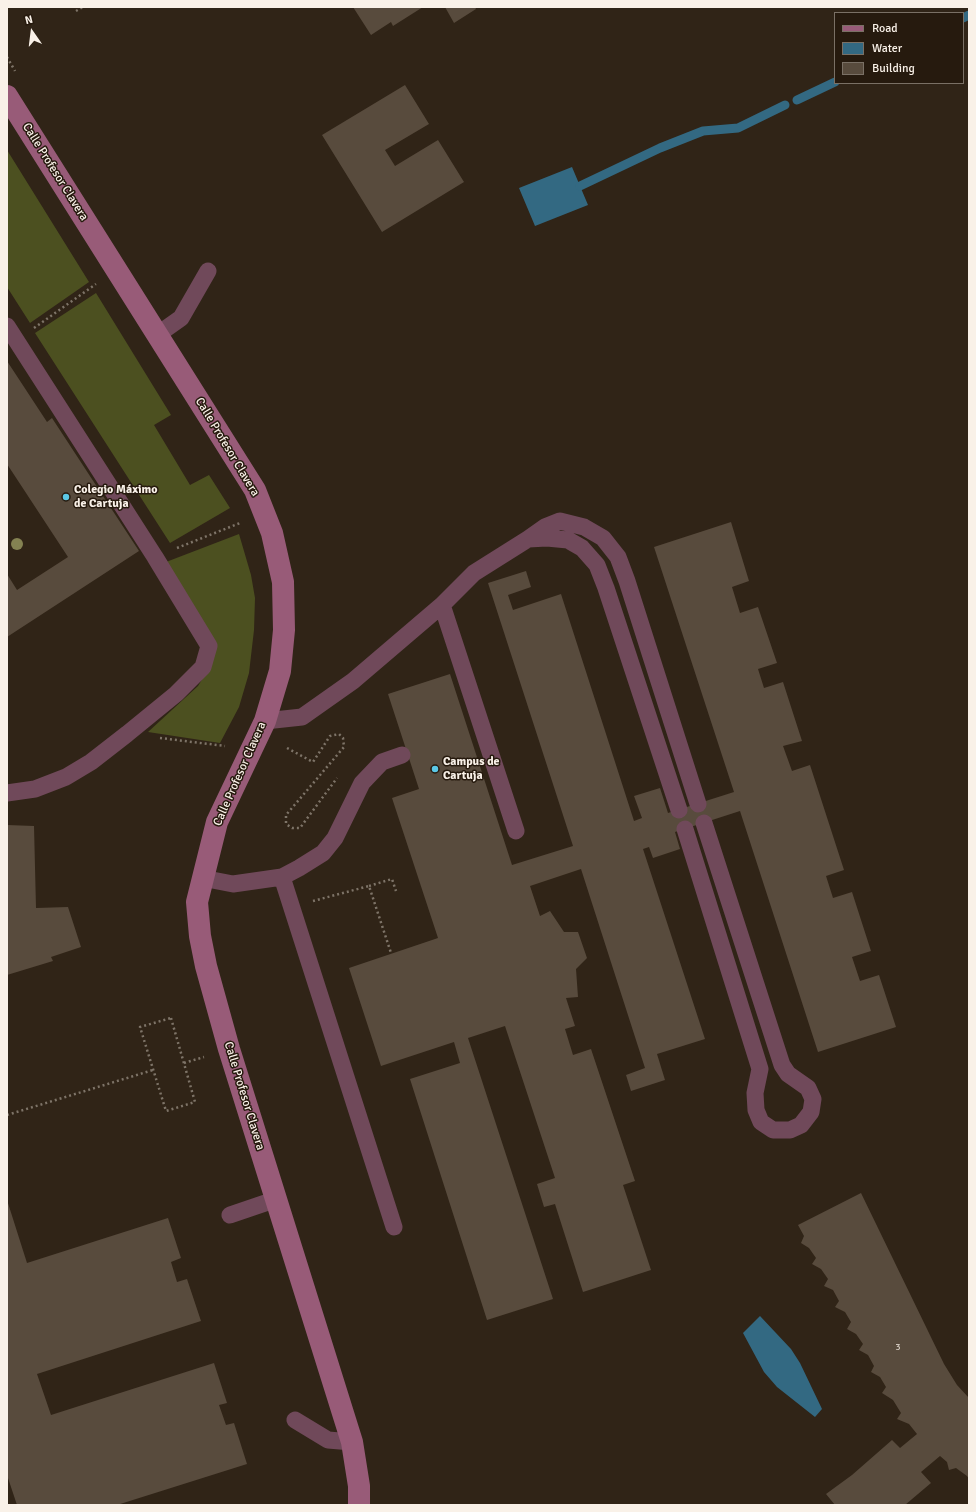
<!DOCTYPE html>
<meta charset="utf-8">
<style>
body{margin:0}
#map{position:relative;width:976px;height:1512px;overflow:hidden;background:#302417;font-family:Signika,sans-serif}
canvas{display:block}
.frame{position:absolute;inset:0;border:8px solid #f9f1e8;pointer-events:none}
.legend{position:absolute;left:834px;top:12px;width:130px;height:72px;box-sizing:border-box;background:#261a0e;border:1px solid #7a7065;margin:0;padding:5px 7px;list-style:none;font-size:12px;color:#f9f1e8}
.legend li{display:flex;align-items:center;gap:8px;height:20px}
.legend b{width:20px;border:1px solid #7a7065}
.north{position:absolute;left:12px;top:12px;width:40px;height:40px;-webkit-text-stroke:3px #261a0e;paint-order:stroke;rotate:346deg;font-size:11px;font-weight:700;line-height:16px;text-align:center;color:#f9f1e8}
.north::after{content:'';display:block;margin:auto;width:14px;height:18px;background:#f9f1e8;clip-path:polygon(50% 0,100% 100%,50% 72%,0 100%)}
</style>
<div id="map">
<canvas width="976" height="1512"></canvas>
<div class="frame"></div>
<ul class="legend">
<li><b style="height:5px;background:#985b78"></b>Road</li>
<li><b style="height:11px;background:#336982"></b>Water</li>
<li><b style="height:11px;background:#584b3d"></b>Building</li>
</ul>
<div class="north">N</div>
</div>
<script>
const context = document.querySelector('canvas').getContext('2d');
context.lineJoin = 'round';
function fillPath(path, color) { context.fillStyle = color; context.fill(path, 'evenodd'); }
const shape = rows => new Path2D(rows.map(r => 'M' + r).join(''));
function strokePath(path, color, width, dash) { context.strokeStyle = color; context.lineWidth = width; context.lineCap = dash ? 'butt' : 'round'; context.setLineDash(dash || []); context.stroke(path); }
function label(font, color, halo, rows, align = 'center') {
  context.font = font + ' Signika,sans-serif'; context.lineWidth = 3; context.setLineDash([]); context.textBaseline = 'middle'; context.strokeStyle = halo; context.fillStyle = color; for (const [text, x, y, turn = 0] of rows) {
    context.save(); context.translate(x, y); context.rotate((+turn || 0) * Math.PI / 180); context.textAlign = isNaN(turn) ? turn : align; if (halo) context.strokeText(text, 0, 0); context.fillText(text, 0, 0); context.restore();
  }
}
const forest = shape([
 [7,150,89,282,30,323,7,287],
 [96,293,171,415,154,425,190,485,209,475,230,508,170,543,35,333],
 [239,534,251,575,255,598,254,630,249,673,239,707,220,743,148,732,198,686,209,668,166,562]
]);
const water = shape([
 [572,167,588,205,535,226,519,188],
 [760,1316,791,1349,800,1363,822,1409,815,1417,777,1387,764,1372,743,1333]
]);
const stream = shape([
 [963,18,969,15],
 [797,100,835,82],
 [580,186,660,148,703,131,738,128,785,105]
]);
const building = shape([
 [353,7,423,7,393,26,391,22,371,35],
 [445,7,475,7,476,9,454,23],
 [405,85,429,124,385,150,395,166,438,140,464,182,382,232,322,135],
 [7,361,47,422,52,418,139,551,7,637,7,574,17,590,68,557,7,464],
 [731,522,749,581,732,587,740,613,758,607,777,663,758,669,764,688,783,682,802,741,783,746,792,771,810,765,844,870,826,876,833,898,852,892,871,951,852,957,860,981,879,975,896,1027,818,1052,740,811,675,832,680,849,653,858,649,847,643,849,705,1039,657,1054,665,1080,631,1091,626,1075,645,1068,581,869,530,886,540,916,550,911,564,932,578,932,587,958,576,969,578,997,566,998,575,1026,565,1029,573,1055,591,1049,635,1181,623,1185,651,1270,583,1292,555,1204,544,1207,537,1184,555,1178,505,1026,468,1038,553,1299,487,1320,410,1079,460,1063,454,1042,381,1066,349,968,438,938,392,798,419,789,388,694,450,674,512,865,573,846,488,583,526,571,531,587,508,595,513,610,561,594,634,821,642,818,634,796,660,788,668,813,734,792,654,547],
 [7,825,34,826,36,908,68,907,81,947,51,957,53,961,7,975],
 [861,1193,944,1364,957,1385,969,1398,969,1479,967,1476,956,1468,949,1470,947,1462,940,1456,921,1472,931,1483,905,1505,835,1505,826,1494,852,1475,892,1440,900,1448,917,1434,909,1424,897,1419,901,1413,893,1400,882,1393,886,1387,880,1377,871,1372,874,1366,868,1355,859,1350,863,1344,856,1334,847,1329,851,1322,845,1312,835,1307,839,1301,833,1290,824,1286,828,1279,821,1269,812,1264,816,1258,809,1248,801,1243,804,1236,798,1225],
 [7,1200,27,1263,168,1218,181,1258,171,1262,177,1282,187,1279,201,1321,37,1374,51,1415,214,1363,227,1403,219,1405,226,1425,234,1423,247,1464,117,1505,17,1505,7,1475]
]);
const path = shape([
 [76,11,83,7],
 [7,57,15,71],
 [34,328,96,284],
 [177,548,240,523],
 [160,738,225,746],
 [287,748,313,762,330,736,339,734,343,738,344,747,286,815,286,824,292,828,300,828,337,778],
 [369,886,392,879,396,891],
 [313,901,369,886,391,953],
 [171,1018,195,1102,166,1111,140,1027,171,1018],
 [184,1063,204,1057],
 [7,1115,153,1070]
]);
const lane = shape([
 [7,326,155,557,209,646,203,667,176,694,127,734,91,762,66,777,35,789,7,793],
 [157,335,181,318,208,271],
 [528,539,547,538,568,540,582,548,597,565,606,588,679,810],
 [442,605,516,831],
 [265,721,302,717,353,681,442,605,474,573,528,539,545,527,560,521,584,527,603,538,618,557,627,581,698,804],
 [685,829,760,1069,755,1093,756,1110,761,1122,773,1130,790,1130,801,1125,811,1112,813,1099,808,1088,788,1074,782,1065,704,823],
 [282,877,394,1227],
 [202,878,233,884,282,877,299,868,323,853,335,838,362,783,382,762,402,755],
 [230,1215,277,1199],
 [295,1420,328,1440,352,1442]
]);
const secondary = shape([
 [7,96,255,490,272,533,283,582,284,630,280,671,265,721,217,822,197,902,200,936,206,966,229,1049,352,1442,359,1486,359,1505]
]);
const trees = [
 [17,544]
];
const markers = [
 [66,497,4,"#5bc8e6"],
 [435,769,4,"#5bc8e6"]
];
const numberNames = [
 ["3",898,1347]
];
const streetNames = [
 ["Calle Profesor Clavera",55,172,58],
 ["Calle Profesor Clavera",227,447,59],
 ["Calle Profesor Clavera",240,774,-66],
 ["Calle Profesor Clavera",244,1096,73]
];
const poiNames = [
 ["Colegio Máximo",74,490],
 ["de Cartuja",74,504],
 ["Campus de",443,762],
 ["Cartuja",443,776]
];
fillPath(forest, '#4c5020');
fillPath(water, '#336982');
strokePath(stream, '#336982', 9);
fillPath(building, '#584b3d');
strokePath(path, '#7e7468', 2.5, [2, 3]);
strokePath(lane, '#70495a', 17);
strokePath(secondary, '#985b78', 22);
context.fillStyle = '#848252';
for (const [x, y] of trees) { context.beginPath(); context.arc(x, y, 6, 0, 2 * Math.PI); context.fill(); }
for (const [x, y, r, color] of markers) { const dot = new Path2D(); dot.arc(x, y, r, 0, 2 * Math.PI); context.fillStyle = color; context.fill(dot); strokePath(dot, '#261a0e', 1.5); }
label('10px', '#d1c8bd', null, numberNames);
label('12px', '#f9f1e8', '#261a0e', streetNames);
label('bold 12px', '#f9f1e8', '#261a0e', poiNames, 'left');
</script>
